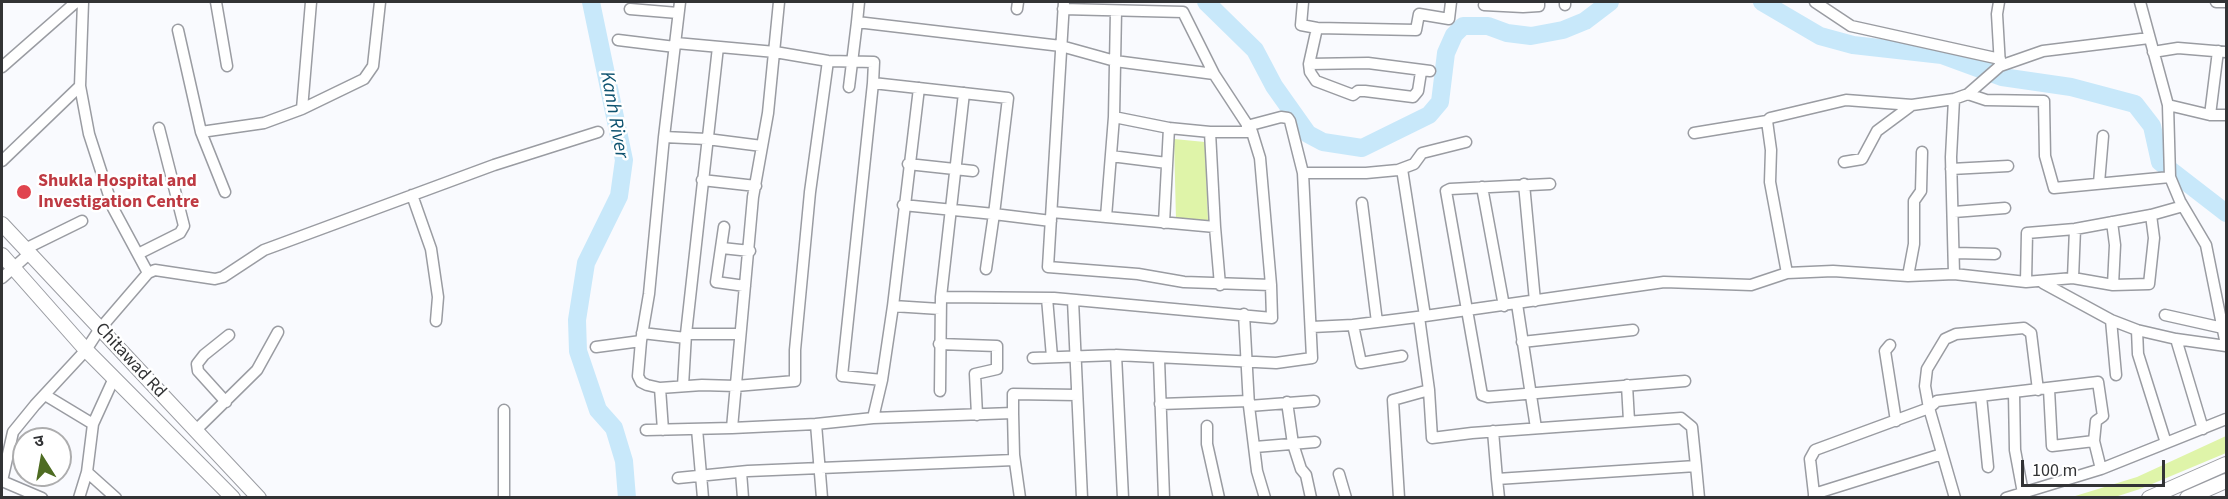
<!DOCTYPE html>
<meta charset="utf-8">
<style>
body{margin:0}
#map{position:relative;width:2228px;height:499px;overflow:hidden;background:#f9fafe;font-family:"Source Sans 3","Noto Sans Devanagari",sans-serif}
canvas{display:block}
.frame{position:absolute;inset:0;border:3px solid #323335;pointer-events:none}
.north{position:absolute;left:12px;top:427px;width:60px;height:60px;box-sizing:border-box;background:#fff;border:2px solid #adadae;border-radius:50%;rotate:349deg;font-size:16px;font-weight:700;line-height:24px;text-align:center;color:#323335}
.north::after{content:'';display:block;margin:auto;width:21px;height:27px;background:#4e6c22;clip-path:polygon(50% 0,100% 100%,50% 72%,0 100%)}
.scale{position:absolute;left:2021px;top:460px;width:144px;height:27px;box-sizing:border-box;border:3px solid #323335;border-top:0;padding-left:8px;font-size:18px;line-height:21px;white-space:nowrap;color:#323335;-webkit-text-stroke:4px #fff;paint-order:stroke}
</style>
<div id="map">
<canvas width="2228" height="499"></canvas>
<div class="frame"></div>
<div class="north">उ</div>
<div class="scale">100 m</div>
</div>
<script>
const context = document.querySelector('canvas').getContext('2d');
context.lineJoin = 'round';
function fillPath(path, color) { context.fillStyle = color; context.fill(path, 'evenodd'); }
const shape = rows => new Path2D(rows.map(r => 'M' + r).join(''));
function strokePath(path, color, width, dash) { context.strokeStyle = color; context.lineWidth = width; context.lineCap = dash ? 'butt' : 'round'; context.setLineDash(dash || []); context.stroke(path); }
function label(font, color, halo, rows, align = 'center') {
  context.font = font + ' "Source Sans 3",sans-serif'; context.lineWidth = 5; context.setLineDash([]); context.textBaseline = 'middle'; context.strokeStyle = halo; context.fillStyle = color; for (const [text, x, y, turn = 0] of rows) {
    context.save(); context.translate(x, y); context.rotate((+turn || 0) * Math.PI / 180); context.textAlign = isNaN(turn) ? turn : align; if (halo) context.strokeText(text, 0, 0); context.fillText(text, 0, 0); context.restore();
  }
}
const green = shape([
 [1174,139,1205,142,1208,220,1176,220],
 [2226,436,2226,453,2140,489,2115,497,2072,497,2137,477]
]);
const river = shape([
 [591,2,624,160,619,196,586,263,577,320,578,351,598,410,614,428,624,461,627,498],
 [1206,2,1255,50,1274,86,1308,134,1323,142,1362,148,1429,115,1440,102,1446,53,1454,35,1463,26,1488,26,1507,33,1531,36,1563,30,1585,21,1610,2],
 [1762,2,1820,36,1853,45,1942,55,2002,77,2071,87,2135,104,2152,126,2160,162,2226,213]
]);
const minor = shape([
 [83,2,80,86,89,134,113,208,148,273],
 [216,2,227,66],
 [680,2,664,137,707,139,762,146],
 [779,2,768,113,753,197,732,428,816,424,822,498],
 [859,2,857,22,1061,46,1115,61,1214,74],
 [1303,2,1301,25,1317,28,1416,30,1419,14,1449,19,1451,2],
 [1815,2,1851,26,2000,59],
 [1999,2,1997,14,2000,66,2043,51,2149,38],
 [2140,2,2168,105,2170,177,2180,201,2206,245,2226,345],
 [2216,2,2226,2],
 [1484,5,1523,7,1539,6,1539,2],
 [1565,5,1565,2],
 [630,9,678,13],
 [1017,9,1018,2],
 [1063,9,1183,12,1214,74,1252,132,1260,158,1271,285],
 [1317,28,1309,64,1368,63,1430,71],
 [178,30,201,132,264,123,302,109,311,2],
 [618,40,675,47],
 [676,43,775,52,828,61,874,62,873,83,1008,98,994,214,1051,221],
 [2153,52,2178,48,2226,52],
 [1309,64,1310,72,1316,81,1353,95,1358,91,1365,91,1413,97,1418,91,1421,72],
 [2,67,76,2],
 [873,83,842,376,882,380],
 [849,87,857,22],
 [1968,94,1986,100,2044,101,2045,156,2054,188,2170,177],
 [2168,105,2210,115,2226,115],
 [302,109,364,79,373,66,380,2],
 [2210,115,2218,51],
 [1114,117,1169,128,1210,132],
 [1767,121,1771,150,1770,182,1787,273,1833,271,1908,276,1954,274,2026,282,2073,278,2113,285,2149,284,2154,238,2151,215],
 [201,132,225,192],
 [1694,133,1767,121,1770,118,1846,100,1912,105,1954,99,1968,94,2000,66],
 [1111,156,1167,163],
 [2,161,80,86],
 [1844,162,1862,159,1877,131,1912,105],
 [908,164,973,171],
 [1402,169,1425,316],
 [1951,169,2008,166],
 [1303,173,1366,173,1398,170,1414,164,1422,153,1466,142],
 [702,180,756,186],
 [2099,183,2103,136],
 [1524,184,1535,301],
 [1550,184,1450,189,1446,191,1482,395,1488,397,1685,381],
 [1482,187,1504,306],
 [412,195,431,249,438,297,436,321],
 [1362,203,1377,322],
 [903,205,994,214,986,269],
 [1052,212,1215,227,1210,132,1252,132],
 [1954,212,2005,208],
 [1106,217,1114,117,1116,11],
 [2112,222,2115,245,2113,285],
 [1164,223,1169,128],
 [724,227,716,282,745,286],
 [1215,227,1220,285],
 [722,248,750,251],
 [25,249,82,221],
 [1956,253,1995,254],
 [138,254,180,233,184,226,159,128],
 [1954,274,1951,157,1954,99],
 [1908,276,1914,244,1914,201,1921,191,1922,152],
 [2,278,30,253],
 [2073,278,2075,229],
 [2026,282,2027,233,2075,229,2151,215,2183,206],
 [2043,283,2111,320,2137,330,2176,339,2226,346],
 [941,297,1054,298,1272,318,1271,285,1184,282,1138,274,1048,267,1064,2],
 [1047,298,1052,357],
 [1073,300,1082,498],
 [1517,304,1536,428],
 [893,306,919,88],
 [1244,314,1249,406,1257,471,1265,498],
 [2165,315,2223,328],
 [1419,317,1429,390,1432,438,1472,433,1681,418,1692,427,1696,466],
 [2111,320,2116,375],
 [1353,325,1361,363,1402,356],
 [1312,327,1353,325,1425,316,1664,282,1751,285,1787,273],
 [2137,330,2138,354,2166,443],
 [642,333,686,338],
 [686,334,740,334],
 [2176,339,2203,429],
 [641,341,638,376,641,382,647,385,660,388,702,385,736,386,795,381,795,350,810,192,828,61],
 [1522,342,1633,330],
 [939,344,997,346,997,369,975,374,977,415],
 [1890,345,1885,351,1896,421],
 [596,347,641,341,649,294,664,137],
 [1033,358,1116,355],
 [1159,359,1164,498],
 [1627,385,1629,421],
 [683,386,686,334,718,47],
 [660,388,663,430],
 [2049,389,2052,446,2094,441],
 [940,391,941,297,964,93],
 [2014,393,2015,450,2023,493],
 [45,395,93,424,114,378],
 [1981,396,1988,467],
 [226,402,198,371,197,364,204,355,229,335],
 [1287,402,1293,444,1301,469,1306,475,1311,498],
 [1160,404,1249,401],
 [1249,406,1314,401],
 [1013,413,1013,394,1077,395],
 [873,418,1013,413,1014,455,1020,498],
 [93,424,87,472,116,498],
 [816,424,873,418,882,380,893,306,940,309],
 [1207,426,1207,444,1219,498],
 [697,429,703,498],
 [196,430,257,370,278,332],
 [646,430,732,428],
 [1493,431,1497,479],
 [1255,447,1315,442],
 [741,472,743,498],
 [1339,474,1346,498],
 [678,478,748,471,1014,460],
 [1814,494,1810,459,1815,450,1929,408,1937,401,2098,382,2103,416,2096,421,2094,441,2101,469],
 [42,498,2,481,13,432,35,405,86,350,99,330,148,273,155,270,215,279,223,277,264,250,494,165,598,132],
 [79,498,87,472],
 [504,498,504,410],
 [1123,498,1116,355,1276,363,1312,358,1303,173,1290,121,1288,118,1281,117,1247,126],
 [1399,498,1393,400,1429,390],
 [1499,498,1497,479,1696,466,1699,498],
 [1814,498,1814,494,1942,454],
 [1955,498,1929,408,1925,386,1927,369,1945,339,1956,334,2024,328,2031,333,2038,390],
 [2006,498,2101,469,2226,419]
]);
const major = shape([
 [2,224,259,498],
 [2,255,86,350,233,498],
 [2149,498,2226,464],
 [2187,498,2226,481]
]);
const markers = [
 [24,192,8,"#e0444e"]
];
const healthNames = [
 ["Shukla Hospital and",38,182],
 ["Investigation Centre",38,203]
];
const streetNames = [
 ["Chitawad Rd",130,361,47]
];
const waterNames = [
 ["Kanh River",613,115,80]
];
fillPath(green, '#dff4a9');
strokePath(river, '#c8e8fa', 18);
strokePath(minor, '#9a9ca2', 13);
strokePath(major, '#9a9ca2', 16);
strokePath(minor, '#fff', 10);
strokePath(major, '#fff', 14);
for (const [x, y, r, color] of markers) { const dot = new Path2D(); dot.arc(x, y, r, 0, 2 * Math.PI); context.fillStyle = color; context.fill(dot); strokePath(dot, '#fff', 2); }
label('bold 18px', '#be3a42', '#fff', healthNames, 'left');
label('18px', '#323335', '#fff', streetNames);
label('italic 20px', '#0d526f', '#fff', waterNames);
</script>
